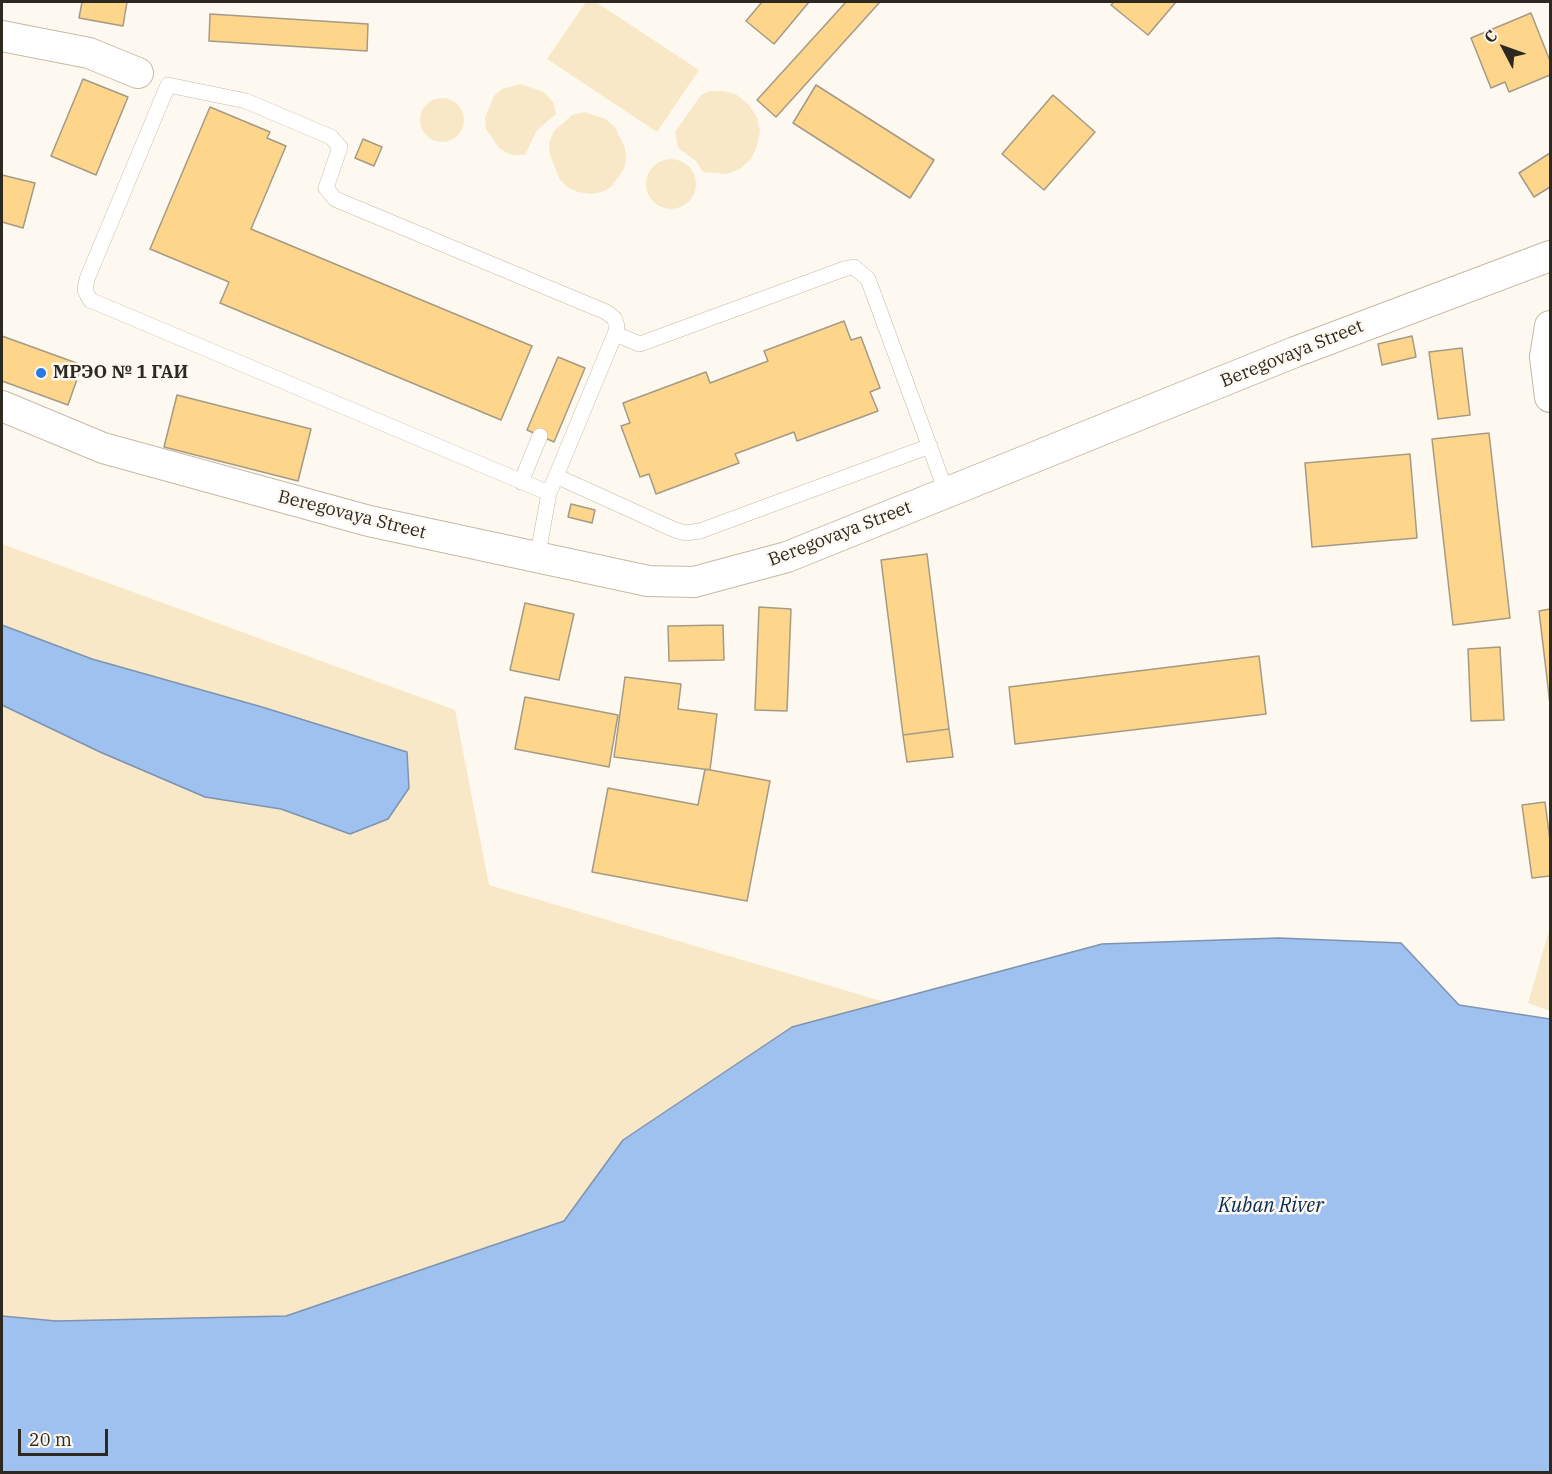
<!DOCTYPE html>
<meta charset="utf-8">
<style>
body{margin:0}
#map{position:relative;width:1552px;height:1474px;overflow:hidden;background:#fef9f0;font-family:"IBM Plex Serif",serif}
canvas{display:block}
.frame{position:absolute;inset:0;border:3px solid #2d2820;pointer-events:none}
.north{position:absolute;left:1474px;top:18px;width:60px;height:60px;-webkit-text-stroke:4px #fef9f0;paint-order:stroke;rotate:311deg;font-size:16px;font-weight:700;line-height:24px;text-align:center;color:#2d2820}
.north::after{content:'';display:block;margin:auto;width:21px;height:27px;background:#2d2820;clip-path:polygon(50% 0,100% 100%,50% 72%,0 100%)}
.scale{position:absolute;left:18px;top:1429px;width:90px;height:27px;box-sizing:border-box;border:3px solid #2d2820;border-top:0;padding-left:8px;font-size:18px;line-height:21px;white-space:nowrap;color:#2d2820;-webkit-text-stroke:4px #fef9f0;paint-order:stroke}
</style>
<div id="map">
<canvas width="1552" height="1474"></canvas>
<div class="frame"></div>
<div class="north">С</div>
<div class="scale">20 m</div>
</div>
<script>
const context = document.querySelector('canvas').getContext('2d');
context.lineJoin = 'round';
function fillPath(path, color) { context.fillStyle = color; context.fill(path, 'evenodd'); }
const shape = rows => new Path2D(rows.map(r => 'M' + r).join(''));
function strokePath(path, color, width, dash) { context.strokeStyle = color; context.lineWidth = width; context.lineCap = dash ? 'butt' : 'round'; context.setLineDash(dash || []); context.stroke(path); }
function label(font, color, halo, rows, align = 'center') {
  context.font = font + ' "IBM Plex Serif",serif'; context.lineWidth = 5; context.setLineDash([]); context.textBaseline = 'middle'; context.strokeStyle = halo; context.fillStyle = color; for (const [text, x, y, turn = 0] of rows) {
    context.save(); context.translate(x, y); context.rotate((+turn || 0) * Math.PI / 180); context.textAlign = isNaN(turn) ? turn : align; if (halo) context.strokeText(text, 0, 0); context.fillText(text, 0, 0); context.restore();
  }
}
const green = shape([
 [586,2,596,2,699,70,657,132,547,59],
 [521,84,544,92,553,102,556,114,537,130,525,155,512,155,500,149,486,129,485,117,494,96,502,89],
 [709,91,724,91,737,95,749,105,757,117,760,131,757,146,751,159,740,169,726,174,703,172,696,161,678,148,675,132,701,95],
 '420 120a22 22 0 1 1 44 0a22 22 0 1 1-44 0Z',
 [584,112,606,119,615,127,625,148,626,159,624,169,611,187,602,192,590,194,578,192,567,187,559,178,550,155,549,143,554,131,572,115],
 '646 184a25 25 0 1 1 50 0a25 25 0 1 1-50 0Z',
 [2,544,455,710,489,885,885,1002,792,1027,623,1140,564,1221,286,1316,56,1321,2,1316,2,705,100,752,205,797,281,809,350,834,406,752,262,707,92,659,2,625],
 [1550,927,1550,1011,1528,1003]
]);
const water = shape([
 [2,625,92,659,262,707,407,752,409,788,388,819,350,834,281,809,205,797,100,752,2,705,2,625],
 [1279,938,1401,943,1459,1005,1550,1019,1550,1472,2,1472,2,1316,56,1321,286,1316,564,1221,623,1140,792,1027,1102,944,1279,938]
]);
const building = shape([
 [82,2,127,2,123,26,79,18,82,2],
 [762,2,809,2,774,44,746,21,762,2],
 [846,2,880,2,776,117,757,100,846,2],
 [1114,2,1176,2,1148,35,1111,5,1114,2],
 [1531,13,1550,61,1550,75,1509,92,1505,82,1491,88,1471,38,1531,13],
 [210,14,368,24,367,51,209,41,210,14],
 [83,79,128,97,96,175,51,156,83,79],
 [816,85,934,160,910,198,793,123,816,85],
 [1053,95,1095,132,1044,190,1002,154,1053,95],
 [210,107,270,132,267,138,286,146,251,229,532,346,501,420,220,303,229,282,150,249,210,107],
 [363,139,382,147,374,166,355,158,363,139],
 [1550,153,1550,187,1534,197,1519,173,1550,153],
 [2,175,35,183,23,228,2,222,2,175],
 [844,321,851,340,861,337,880,388,870,392,878,411,797,441,794,432,735,454,739,463,656,494,649,474,640,477,621,426,630,423,623,403,706,372,710,383,768,361,764,351,844,321],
 [2,336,82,365,68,405,2,381,2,336],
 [1412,336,1416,357,1382,365,1378,344,1412,336],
 [1462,348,1470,415,1438,419,1429,352,1462,348],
 [558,357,585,368,554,442,527,430,558,357],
 [177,395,311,429,298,481,164,447,177,395],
 [1489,433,1510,618,1453,625,1432,439,1489,433],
 [1410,454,1417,538,1312,547,1305,463,1410,454],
 [571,504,595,510,592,523,568,517,571,504],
 [927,554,949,729,903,735,881,560,927,554],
 [525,603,574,614,559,680,510,670,525,603],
 [759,607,791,609,787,711,755,710,759,607],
 [1550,609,1550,704,1539,611,1550,609],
 [723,625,724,660,669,661,668,626,723,625],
 [1500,647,1504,720,1471,721,1468,649,1500,647],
 [1259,656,1266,714,1015,744,1009,687,1259,656],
 [625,677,681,684,678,709,717,714,710,770,614,757,625,677],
 [525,697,618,715,609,767,515,749,525,697],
 [949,729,953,757,907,762,903,735,949,729],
 [705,769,770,781,747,901,592,872,608,788,698,805,705,769],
 [1545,802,1550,840,1550,876,1532,878,1522,805,1545,802]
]);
const service = shape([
 [615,334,640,344,844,269,854,267,868,279,947,494],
 [556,476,675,530,686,533,700,531,930,446],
 [521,482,540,436],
 [537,559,549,493,615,334,617,326,614,318,606,312,335,199,326,188,340,147,331,137,246,101,168,85,87,279,85,290,90,300,549,493]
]);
const minor = shape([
 [2,36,89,53,138,73],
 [1550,326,1545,357,1550,397],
 [2,406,103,448,369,521,648,581,694,582,787,557,1295,352,1550,256]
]);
const markers = [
 [41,373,6,"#297ae6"]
];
const streetNames = [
 ["Beregovaya Street",1292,354,-22],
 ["Beregovaya Street",352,515,14],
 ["Beregovaya Street",840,534,-21]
];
const poiNames = [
 ["МРЭО № 1 ГАИ",53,373]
];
const waterNames = [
 ["Kuban River",1271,1206]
];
fillPath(green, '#f9e8c8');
fillPath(water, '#9fc1f0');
strokePath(water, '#7d93b2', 1.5);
fillPath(building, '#fdd68c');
strokePath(building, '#a59a85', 1.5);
strokePath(service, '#c5b9a4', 16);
strokePath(minor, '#c5b9a4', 32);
strokePath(service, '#fff', 15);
strokePath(minor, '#fff', 30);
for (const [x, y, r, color] of markers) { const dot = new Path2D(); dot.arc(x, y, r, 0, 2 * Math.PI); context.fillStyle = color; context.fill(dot); strokePath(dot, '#fef9f0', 2); }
label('18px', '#2d2820', '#fef9f0', streetNames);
label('bold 18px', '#2d2820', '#fef9f0', poiNames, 'left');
label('italic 20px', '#042958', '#fef9f0', waterNames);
</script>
